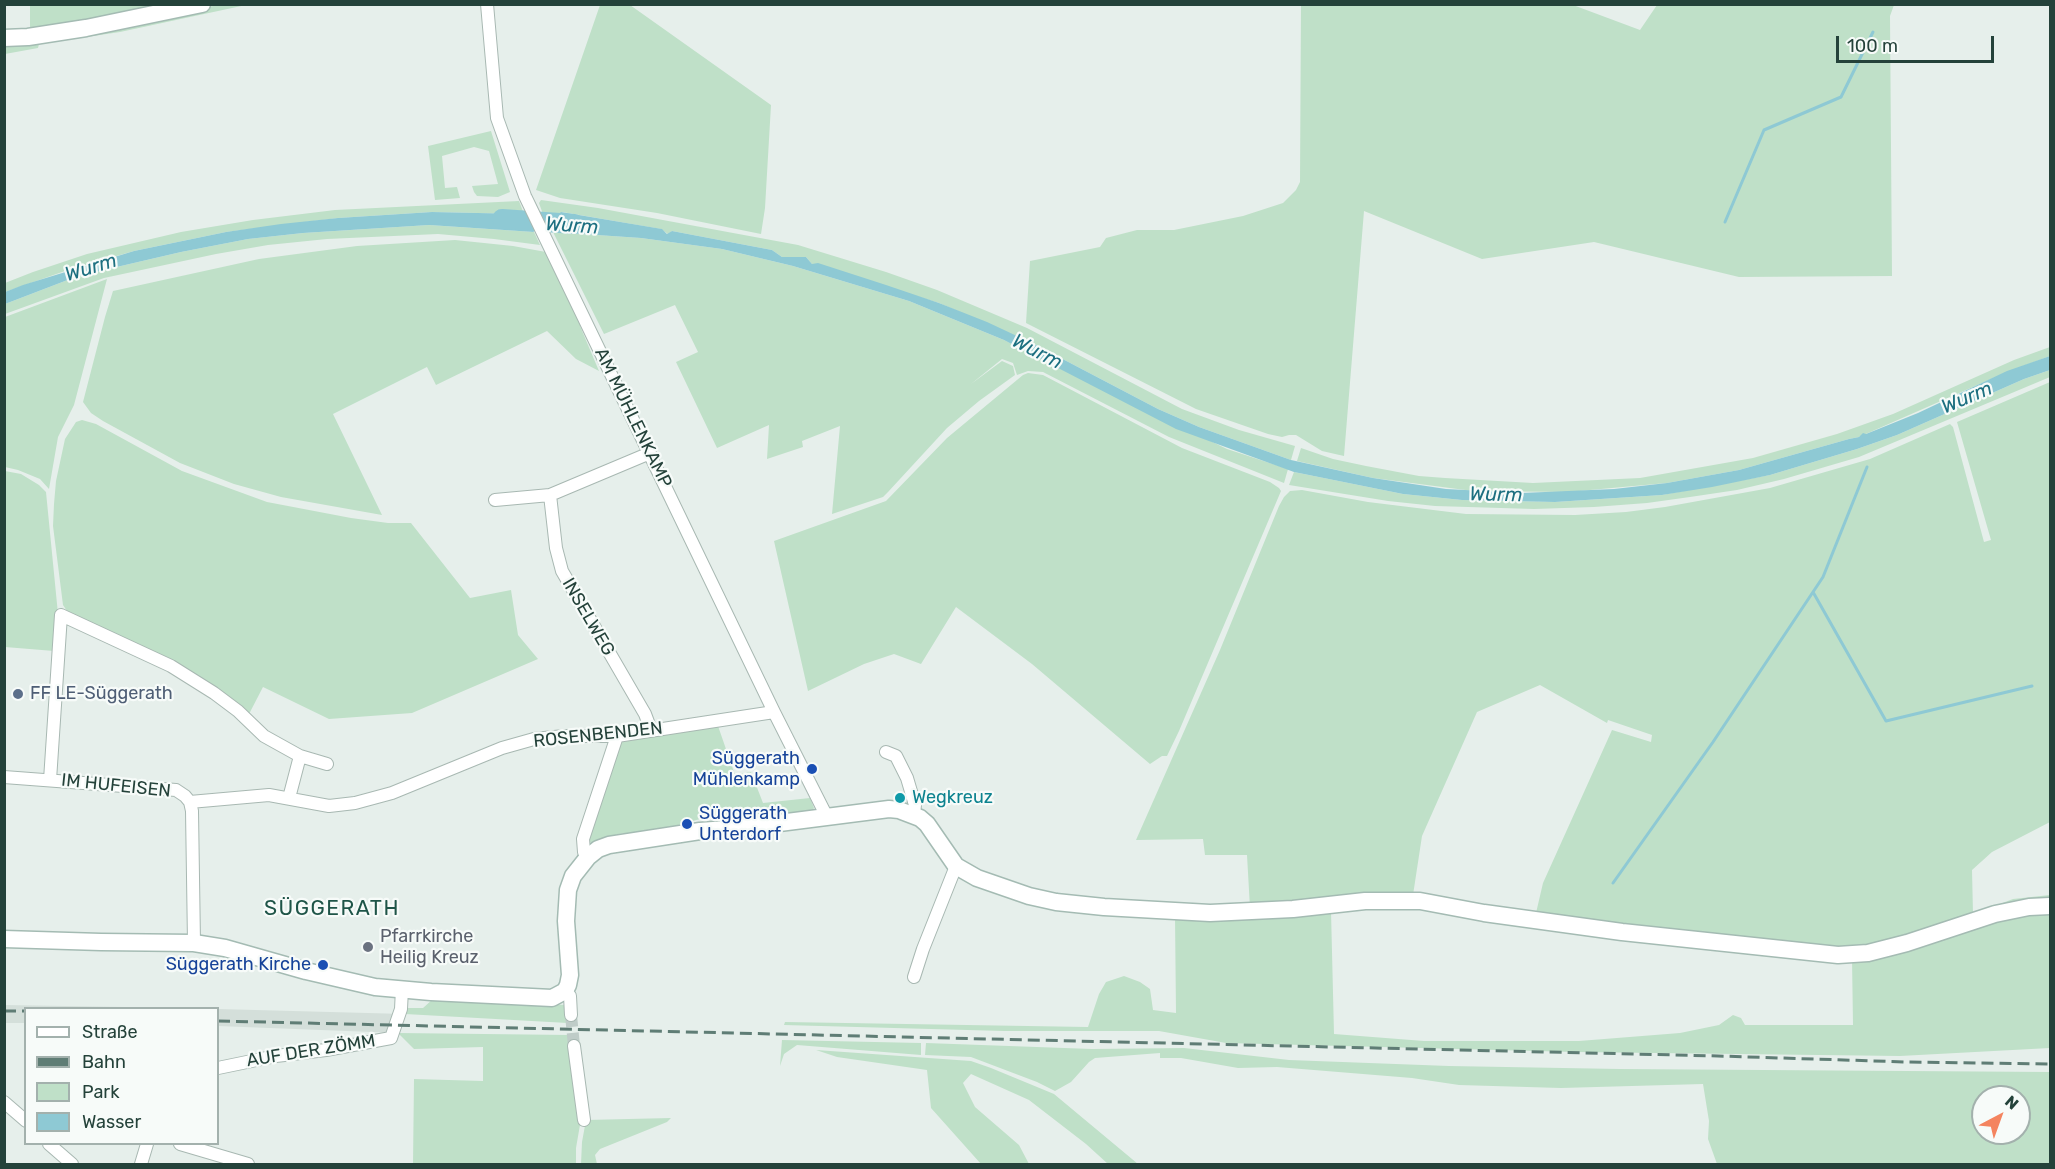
<!DOCTYPE html>
<meta charset="utf-8">
<style>
body{margin:0}
#map{position:relative;width:2055px;height:1169px;overflow:hidden;background:#e6efeb;font-family:Rubik,sans-serif}
canvas{display:block}
.frame{position:absolute;inset:0;border:6px solid #24423a;pointer-events:none}
.legend{position:absolute;left:24px;top:1007px;width:195px;height:138px;box-sizing:border-box;background:#f7fbf9;border:2px solid #a3b1ad;margin:0;padding:8px 10px;list-style:none;font-size:18px;color:#24423a}
.legend li{display:flex;align-items:center;gap:12px;height:30px}
.legend b{width:30px;border:2px solid #a3b1ad}
.north{position:absolute;left:1971px;top:1085px;width:60px;height:60px;box-sizing:border-box;background:#f7fbf9;border:2px solid #a3b1ad;border-radius:50%;rotate:41deg;font-size:16px;font-weight:700;line-height:24px;text-align:center;color:#24423a}
.north::after{content:'';display:block;margin:auto;width:21px;height:27px;background:#f4845f;clip-path:polygon(50% 0,100% 100%,50% 72%,0 100%)}
.scale{position:absolute;left:1836px;top:36px;width:158px;height:27px;box-sizing:border-box;border:3px solid #24423a;border-top:0;padding-left:8px;font-size:18px;line-height:21px;white-space:nowrap;color:#24423a;-webkit-text-stroke:4px #f7fbf9;paint-order:stroke}
</style>
<div id="map">
<canvas width="2055" height="1169"></canvas>
<div class="frame"></div>
<ul class="legend">
<li><b style="height:8px;background:#fff"></b>Straße</li>
<li><b style="height:8px;background:#5f7d75"></b>Bahn</li>
<li><b style="height:16px;background:#bfe0c8"></b>Park</li>
<li><b style="height:16px;background:#8ec9d4"></b>Wasser</li>
</ul>
<div class="north">N</div>
<div class="scale">100 m</div>
</div>
<script>
const context = document.querySelector('canvas').getContext('2d');
context.lineJoin = 'round';
function fillPath(path, color) { context.fillStyle = color; context.fill(path, 'evenodd'); }
const shape = rows => new Path2D(rows.map(r => 'M' + r).join(''));
function strokePath(path, color, width, dash) { context.strokeStyle = color; context.lineWidth = width; context.lineCap = dash ? 'butt' : 'round'; context.setLineDash(dash || []); context.stroke(path); }
function label(font, color, halo, rows, align = 'center') {
  context.font = font + ' Rubik,sans-serif'; context.lineWidth = 4.5; context.setLineDash([]); context.textBaseline = 'middle'; context.strokeStyle = halo; context.fillStyle = color; for (const [text, x, y, turn = 0] of rows) {
    context.save(); context.translate(x, y); context.rotate((+turn || 0) * Math.PI / 180); context.textAlign = isNaN(turn) ? turn : align; if (halo) context.strokeText(text, 0, 0); context.fillText(text, 0, 0); context.restore();
  }
}
const built = shape([
 [5,1005,185,1008,26,1008,25,1023,5,1023],
 [218,1009,405,1014,398,1033,218,1026]
]);
const green = shape([
 [30,4,164,5,30,30],
 [218,5,246,5,120,32,39,44,38,48,5,54,4,43,113,26],
 [600,5,630,5,771,105,765,208,761,234,657,213,560,198,536,190],
 [1301,5,1573,5,1640,30,1657,5,1894,5,1890,16,1892,276,1739,277,1594,242,1482,259,1364,211,1344,456,1322,451,1296,435,1289,435,1282,437,1268,434,1196,409,1026,323,1030,261,1100,247,1106,238,1137,230,1174,230,1243,216,1283,203,1296,190,1300,182],
 [491,131,510,192,498,197,477,196,474,192,472,186,498,184,489,151,474,147,442,156,445,188,457,187,460,198,435,200,428,146],
 [541,200,598,208,798,245,886,272,937,290,1027,328,1182,409,1239,430,1295,446,1291,460,1199,427,1158,409,1034,344,939,303,812,264,806,257,782,257,772,250,672,231,668,234,661,229,562,212,556,217,550,218,544,217,539,203],
 [519,201,524,214,432,212,338,218,226,232,134,251,65,271,5,292,5,283,33,272,87,254,181,232,253,220,335,210],
 [429,225,534,232,540,245,494,239,438,234,327,239,268,245,216,254,104,278,5,314,5,304,78,276,181,252,248,239,303,233],
 [553,232,641,238,722,249,793,266,909,301,1004,340,1227,449,1288,469,1284,483,1169,437,1043,372,1028,371,1017,375,1013,363,1002,359,971,384,1002,361,1013,366,1015,375,979,401,947,428,888,492,883,497,832,514,840,426,802,441,803,447,767,459,769,425,717,448,676,362,698,352,675,305,604,334],
 [455,240,513,246,546,252,580,320,580,326,599,371,576,359,547,331,436,385,427,367,333,414,382,515,281,497,234,484,180,463,103,421,91,413,83,402,105,317,113,291,259,259,357,246],
 [107,279,74,405,58,437,49,489,40,479,18,470,5,467,5,317],
 [2050,347,2050,356,2007,372,1859,437,1849,439,1739,470,1667,483,1568,492,1473,491,1373,478,1297,461,1301,448,1333,459,1366,466,1419,476,1445,478,1533,483,1640,478,1753,458,1837,434,1893,414,2014,360],
 [2050,370,2050,377,1859,457,1784,479,1737,490,1690,497,1647,503,1594,507,1534,509,1435,506,1388,501,1289,485,1294,472,1403,494,1462,500,1555,502,1662,495,1770,475,1857,449,1897,435,2024,379],
 [1028,373,1043,375,1182,448,1270,482,1279,488,1281,491,1179,731,1167,756,1162,756,1150,764,1032,664,956,607,921,664,894,654,864,664,808,691,774,541,886,501,947,438,1023,375],
 [2050,382,2050,822,1992,852,1972,870,1973,914,2013,899,2050,895,2050,901,1912,936,1849,949,1617,926,1536,913,1543,883,1612,730,1651,742,1652,735,1608,720,1607,723,1540,685,1477,712,1422,836,1413,895,1250,908,1247,855,1205,855,1203,839,1136,840,1220,650,1279,506,1284,497,1290,491,1302,490,1368,502,1466,514,1575,515,1626,512,1665,507,1770,488,1870,459,1950,424,1953,427,1984,542,1991,540,1957,422],
 [82,420,96,424,182,471,267,502,351,518,388,523,411,523,470,598,511,590,518,635,538,659,412,713,329,719,263,687,248,716,69,614,63,605,53,526,54,504,56,481,65,439,76,422],
 [5,471,21,474,39,485,46,492,58,614,54,651,5,647],
 [718,726,735,775,751,772,763,803,810,798,814,808,812,811,738,820,737,816,731,816,730,820,700,819,660,830,618,834,595,844,591,843,588,840,588,834,622,742],
 [1331,911,1334,1034,1424,1041,1579,1041,1680,1033,1719,1025,1733,1015,1741,1018,1745,1025,1853,1025,1852,958,1996,920,2050,912,2050,1048,1900,1056,1575,1052,1226,1043,1159,1031,1004,1031,784,1025,785,1022,1088,1027,1099,994,1106,982,1124,976,1140,982,1150,989,1153,1010,1176,1013,1175,917],
 [433,999,567,1005,568,1023,405,1014,407,1008,423,1008],
 [398,1033,570,1035,581,1119,576,1148,576,1164,413,1164,414,1079,483,1081,483,1047,414,1049],
 [782,1040,921,1043,921,1055,797,1045,784,1054,780,1066],
 [926,1043,1092,1049,1184,1048,1289,1060,1449,1066,1620,1069,2050,1072,2050,1164,1717,1164,1708,1139,1709,1121,1703,1084,1561,1088,1459,1085,1412,1078,1277,1067,1238,1068,1181,1058,1160,1058,1160,1053,1095,1058,1089,1062,1071,1082,1055,1091,1037,1082,971,1057,925,1055],
 [1983,1097,2019,1097,2019,1133,1983,1133],
 [816,1050,971,1061,991,1068,1054,1094,1138,1164,1108,1164,1086,1144,1029,1100,971,1074,963,1083,975,1107,1019,1145,1029,1164,981,1164,931,1108,927,1070,837,1057],
 [671,1118,667,1122,600,1149,595,1155,597,1164,581,1164,582,1142,586,1120]
]);
const water = shape([
 [432,212,524,214,534,232,429,225,303,233,248,239,181,252,78,276,5,304,5,292,23,285,134,251,226,232,281,224,338,218],
 [561,212,662,229,667,234,672,231,772,250,782,257,806,257,812,264,818,263,886,285,939,303,987,322,1034,344,1158,409,1199,427,1291,460,1373,478,1446,489,1522,493,1614,489,1667,483,1739,470,1849,439,1859,437,1863,433,1866,434,1918,413,2007,371,2050,356,2050,370,2024,379,1897,435,1857,449,1770,475,1712,487,1662,495,1555,502,1462,500,1403,494,1294,472,1176,429,1004,340,909,301,793,266,722,249,641,238,553,232,544,217,550,218,556,217]
]);
const stream = shape([
 [1725,222,1764,130,1841,97,1873,32],
 [1813,592,1886,721,2032,686],
 [1613,883,1713,742,1823,577,1867,467]
]);
const river = shape([
 [502,219,574,224]
]);
const minorTunnel = shape([
 [571,1015,574,1046]
]);
const minor = shape([
 [487,4,497,118,525,196,774,712,827,817],
 [550,495,556,548,562,571,645,714,651,730],
 [495,500,550,495,650,453],
 [886,752,896,756,907,778,915,805,914,814],
 [4,777,176,790,185,796,190,802,192,811,194,943],
 [50,780,61,615,171,666,214,693,238,711,264,736,300,756,327,764],
 [289,798,300,756],
 [190,802,269,795,329,806,355,803,392,793,502,748,534,739,564,736,617,736,774,712],
 [588,857,584,852,583,839,617,736],
 [914,977,923,949,956,866],
 [565,991,570,996,571,1015],
 [574,1046,584,1120],
 [218,1068,276,1056,326,1050,391,1038,401,1009,402,989],
 [4,1102,26,1121],
 [49,1144,72,1164],
 [180,1144,248,1164],
 [141,1164,147,1144]
]);
const secondary = shape([
 [4,38,28,37,86,28,202,4],
 [4,939,101,942,194,943,225,948,306,971,375,987,431,992,552,998,565,991,568,985,570,975,566,921,568,890,573,876,588,857,598,849,609,845,700,831,740,828,889,809,899,810,920,818,927,824,956,866,977,878,1029,896,1056,902,1104,907,1210,913,1293,909,1365,901,1420,901,1484,913,1622,932,1838,955,1868,953,1907,943,1995,914,2029,907,2050,906]
]);
const rail = shape([
 [4,1011,26,1011],
 [218,1021,1718,1056,1907,1062,2050,1064]
]);
const markers = [
 [18,694,6,"#5c6f8a"],
 [812,769,6,"#1a4fb4"],
 [900,798,6,"#0f9aa8"],
 [687,824,6,"#1a4fb4"],
 [368,947,6,"#6b7280"],
 [323,965,6,"#1a4fb4"]
];
const streetNames = [
 ["AM MÜHLENKAMP",633,418,64],
 ["INSELWEG",588,617,60],
 ["ROSENBENDEN",598,735,-6],
 ["IM HUFEISEN",116,786,6],
 ["AUF DER ZÖMM",311,1051,-9]
];
const serviceNames = [
 ["FF LE-Süggerath",30,694]
];
const transitNames = [
 ["Süggerath",800,759],
 ["Mühlenkamp",800,780],
 ["Süggerath",699,814,"left"],
 ["Unterdorf",699,835,"left"],
 ["Süggerath Kirche",311,965]
];
const cultureNames = [
 ["Wegkreuz",912,798]
];
const worshipNames = [
 ["Pfarrkirche",380,937],
 ["Heilig Kreuz",380,958]
];
const waterNames = [
 ["Wurm",572,226,4],
 ["Wurm",91,268,-17],
 ["Wurm",1037,352,27],
 ["Wurm",1967,398,-23],
 ["Wurm",1496,495,1]
];
const quarterNames = [
 ["SÜGGERATH",332,909]
];
fillPath(built, '#d4dfda');
fillPath(green, '#bfe0c8');
fillPath(water, '#8ec9d4');
strokePath(stream, '#8ec9d4', 3);
strokePath(river, '#8ec9d4', 20);
strokePath(minorTunnel, '#bfccc8', 12, [12, 6]);
strokePath(minor, '#a8b8b2', 14);
strokePath(secondary, '#a4bbb3', 19);
strokePath(minor, '#fff', 12);
strokePath(secondary, '#fff', 16);
strokePath(rail, '#5f7d75', 3, [12, 6]);
for (const [x, y, r, color] of markers) { const dot = new Path2D(); dot.arc(x, y, r, 0, 2 * Math.PI); context.fillStyle = color; context.fill(dot); strokePath(dot, '#f7fbf9', 2); }
label('18px', '#24423a', '#f7fbf9', streetNames);
label('18px', '#4e5e75', '#f7fbf9', serviceNames, 'left');
label('18px', '#164399', '#f7fbf9', transitNames, 'right');
label('18px', '#0d838f', '#f7fbf9', cultureNames, 'left');
label('18px', '#5b616d', '#f7fbf9', worshipNames, 'left');
label('italic 20px', '#1c6f80', '#f7fbf9', waterNames);
context.letterSpacing = '1.5px';
label('21px', '#1f5548', '#f7fbf9', quarterNames);
context.letterSpacing = '0px';
</script>
